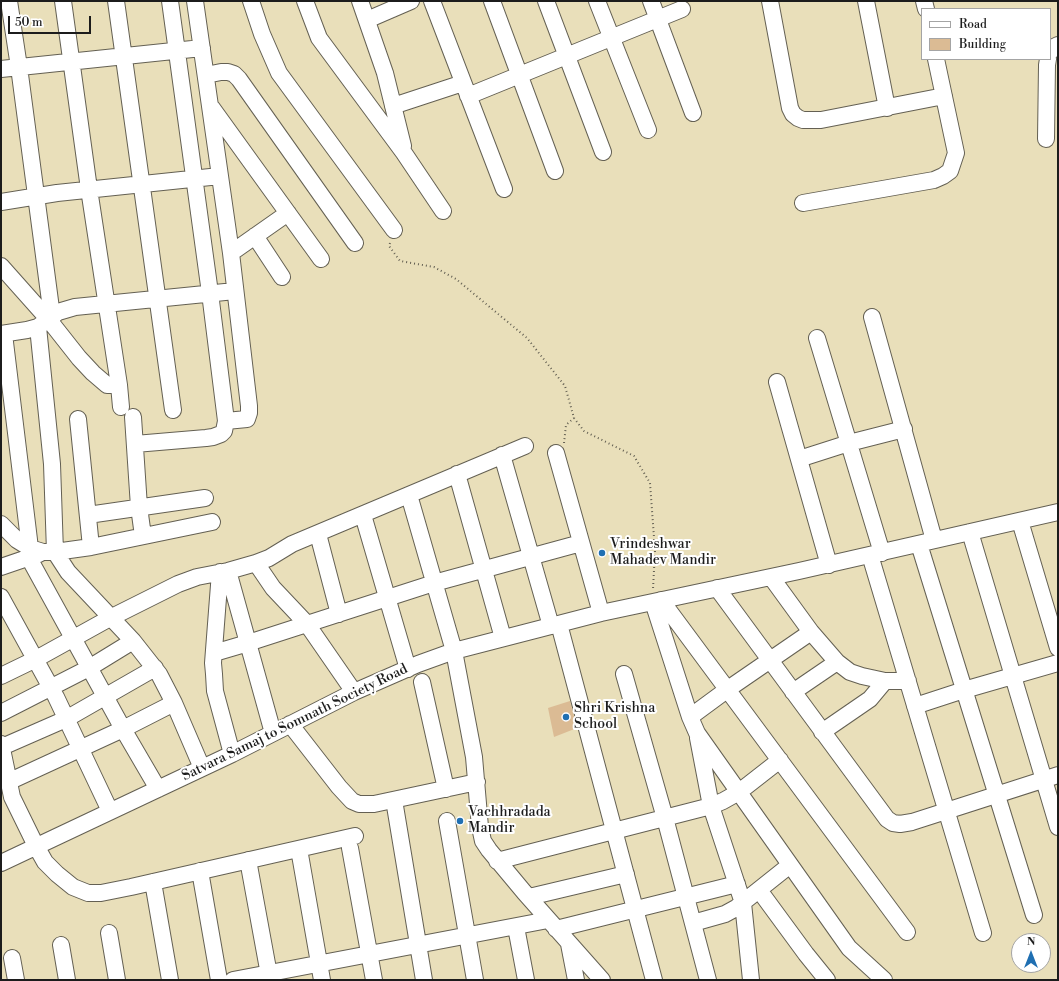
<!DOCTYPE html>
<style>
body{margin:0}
#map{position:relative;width:1059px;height:981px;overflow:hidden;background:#e9dfba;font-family:"Libre Bodoni",serif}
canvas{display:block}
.frame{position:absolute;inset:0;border:2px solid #1c1c1c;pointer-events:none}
.legend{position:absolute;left:921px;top:8px;width:130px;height:52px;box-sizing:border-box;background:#fff;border:1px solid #a4a4a4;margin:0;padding:5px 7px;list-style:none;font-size:12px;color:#1c1c1c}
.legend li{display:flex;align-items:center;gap:8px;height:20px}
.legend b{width:20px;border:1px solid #a4a4a4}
.north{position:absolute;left:1011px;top:933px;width:40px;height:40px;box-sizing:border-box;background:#fff;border:1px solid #a4a4a4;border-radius:50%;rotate:0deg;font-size:11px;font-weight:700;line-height:16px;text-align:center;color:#1c1c1c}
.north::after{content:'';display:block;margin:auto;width:14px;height:18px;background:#1f6fb2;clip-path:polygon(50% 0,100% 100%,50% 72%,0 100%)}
.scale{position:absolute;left:8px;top:16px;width:83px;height:18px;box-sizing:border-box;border:2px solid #1c1c1c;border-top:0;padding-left:5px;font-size:12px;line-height:14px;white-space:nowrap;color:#1c1c1c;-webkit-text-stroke:3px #fff;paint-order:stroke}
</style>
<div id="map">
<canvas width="1059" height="981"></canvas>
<div class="frame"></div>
<ul class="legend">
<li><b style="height:5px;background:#fff"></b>Road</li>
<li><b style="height:11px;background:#dbbb94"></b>Building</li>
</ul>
<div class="north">N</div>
<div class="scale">50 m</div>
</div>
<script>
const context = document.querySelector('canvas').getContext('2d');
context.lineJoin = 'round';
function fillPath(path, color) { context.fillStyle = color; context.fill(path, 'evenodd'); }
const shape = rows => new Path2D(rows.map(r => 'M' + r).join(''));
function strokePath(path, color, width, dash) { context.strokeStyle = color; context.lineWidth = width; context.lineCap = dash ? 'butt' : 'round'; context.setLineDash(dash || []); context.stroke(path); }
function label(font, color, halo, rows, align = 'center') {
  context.font = font + ' "Libre Bodoni",serif'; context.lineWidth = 4; context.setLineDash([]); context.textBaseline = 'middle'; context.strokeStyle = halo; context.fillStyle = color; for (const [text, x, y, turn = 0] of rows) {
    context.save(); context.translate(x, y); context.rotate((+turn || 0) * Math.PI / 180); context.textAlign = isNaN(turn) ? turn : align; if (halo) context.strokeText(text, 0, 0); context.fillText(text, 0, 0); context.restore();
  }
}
const building = shape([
 [570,701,577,728,554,737,548,708]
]);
const path = shape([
 [390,243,389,246,400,261,434,267,456,279,527,338,565,386,574,418,584,431,634,456,650,483,655,551,653,589],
 [564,443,566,425,574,418]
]);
const minor = shape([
 [9,1,19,67,52,316],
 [63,1,89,189,119,385,121,407],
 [116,1,173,410],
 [195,1,231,253,249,406,249,413,247,419,226,421],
 [251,1,262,34,279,73,394,230],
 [305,1,319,38,404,153,443,211],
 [360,1,385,73,403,146],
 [432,1,504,189],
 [492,1,555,171],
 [546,1,603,152],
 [597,1,648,130],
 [651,1,693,113],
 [770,1,790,108,793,114,798,118,803,120,821,120,944,96],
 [866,1,887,108],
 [924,1,926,9],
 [367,20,411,1],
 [1050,52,1054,47,1058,45],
 [1,69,202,48],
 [206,75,221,72,228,72,234,74,239,79,355,243],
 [468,96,682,9],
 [393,106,463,83],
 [212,108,321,259],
 [1046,139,1047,65,1048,59],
 [1,202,57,193,220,176],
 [803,203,934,180,943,176,950,171,956,153,936,59],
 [255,236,282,277],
 [231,253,288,213],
 [1,266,49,320,79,358,93,373,107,385,119,385],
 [872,317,934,540],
 [38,327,52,464,55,552,68,572,133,641,159,674,174,703,202,768],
 [1,334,27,330,38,327,58,312,75,307,235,291],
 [4,334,30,548],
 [817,338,882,553],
 [777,382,829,565],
 [133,417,139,507,143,536],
 [78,419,91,547],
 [135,444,206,438,213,437,221,434,224,431,226,421,210,293,170,1],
 [556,453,601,613],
 [502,455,551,626],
 [799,459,849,443,904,429],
 [457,474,503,638],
 [409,495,454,651,474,757,480,827,483,841,489,850,524,892,602,980],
 [88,515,205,498],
 [363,515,408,669],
 [1020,521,1058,648],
 [1,524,17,540,30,548,43,552,55,552,91,547,212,522],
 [970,532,1058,827],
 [318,534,339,614],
 [919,544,1034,915],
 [870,555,983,933],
 [29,558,123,729,158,789],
 [256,563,273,588,307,624,354,692],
 [1,567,39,554],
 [228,571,273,733],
 [220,572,213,663,214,674,215,691,232,754],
 [771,577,811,632,837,662,850,672,862,676,885,681,908,681],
 [717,588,887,819,893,823,900,824,912,822,1058,775],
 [1,597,56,697,110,811],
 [661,600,907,932],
 [653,602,690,717,697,733,849,948,884,980],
 [559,624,654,980],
 [214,653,248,643,434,583,581,543],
 [624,674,665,818,708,980],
 [1,676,36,659,110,618,178,584,197,577,228,571,256,563,269,558,292,544,525,446],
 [422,682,446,789],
 [793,692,837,662],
 [915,706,964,690,1058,663],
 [1,713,89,668,133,641],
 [690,717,728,689,811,632],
 [290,724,339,787,352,801,359,804,374,804,477,782],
 [822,732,870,699,885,681],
 [698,738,711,806,743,903,751,980],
 [1,744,12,797,36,846,45,862,57,874,73,887,88,893,101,893,131,887,355,836],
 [2,747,66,719,155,668],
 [8,782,123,729,174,703],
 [394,800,424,980],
 [447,821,475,980],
 [350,848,374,980],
 [299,849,322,980],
 [248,860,270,980],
 [497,861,711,806,723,801,739,792,780,760],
 [1,863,232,754,354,692,418,664,454,651,601,613,799,571,1058,512],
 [200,871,219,980],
 [153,882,170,980],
 [759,890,806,954,827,980],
 [529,897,626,874],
 [693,923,725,914,736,908,790,865],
 [516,927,526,980],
 [556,929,737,884],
 [109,933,117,980],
 [569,944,576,980],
 [61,945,67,980],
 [12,958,16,980],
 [233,980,548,920]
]);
const markers = [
 [602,553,4,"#1f6fb2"],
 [566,717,4,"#1f6fb2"],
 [460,821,4,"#1f6fb2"]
];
const poiNames = [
 ["Vrindeshwar",610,545],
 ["Mahadev Mandir",610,561],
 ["Shri Krishna",574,709],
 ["School",574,725],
 ["Vachhradada",468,813],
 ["Mandir",468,829]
];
const streetNames = [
 ["Satvara Samaj to Somnath Society Road",295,723,-26]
];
fillPath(building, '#dbbb94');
strokePath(minor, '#646053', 18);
strokePath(path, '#646053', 2, [1, 3]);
strokePath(minor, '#fff', 16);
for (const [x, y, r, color] of markers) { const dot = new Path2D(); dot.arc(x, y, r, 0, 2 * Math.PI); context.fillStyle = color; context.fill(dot); strokePath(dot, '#fff', 1.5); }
label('14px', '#1c1c1c', '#fff', poiNames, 'left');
label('14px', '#1c1c1c', '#fff', streetNames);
</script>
